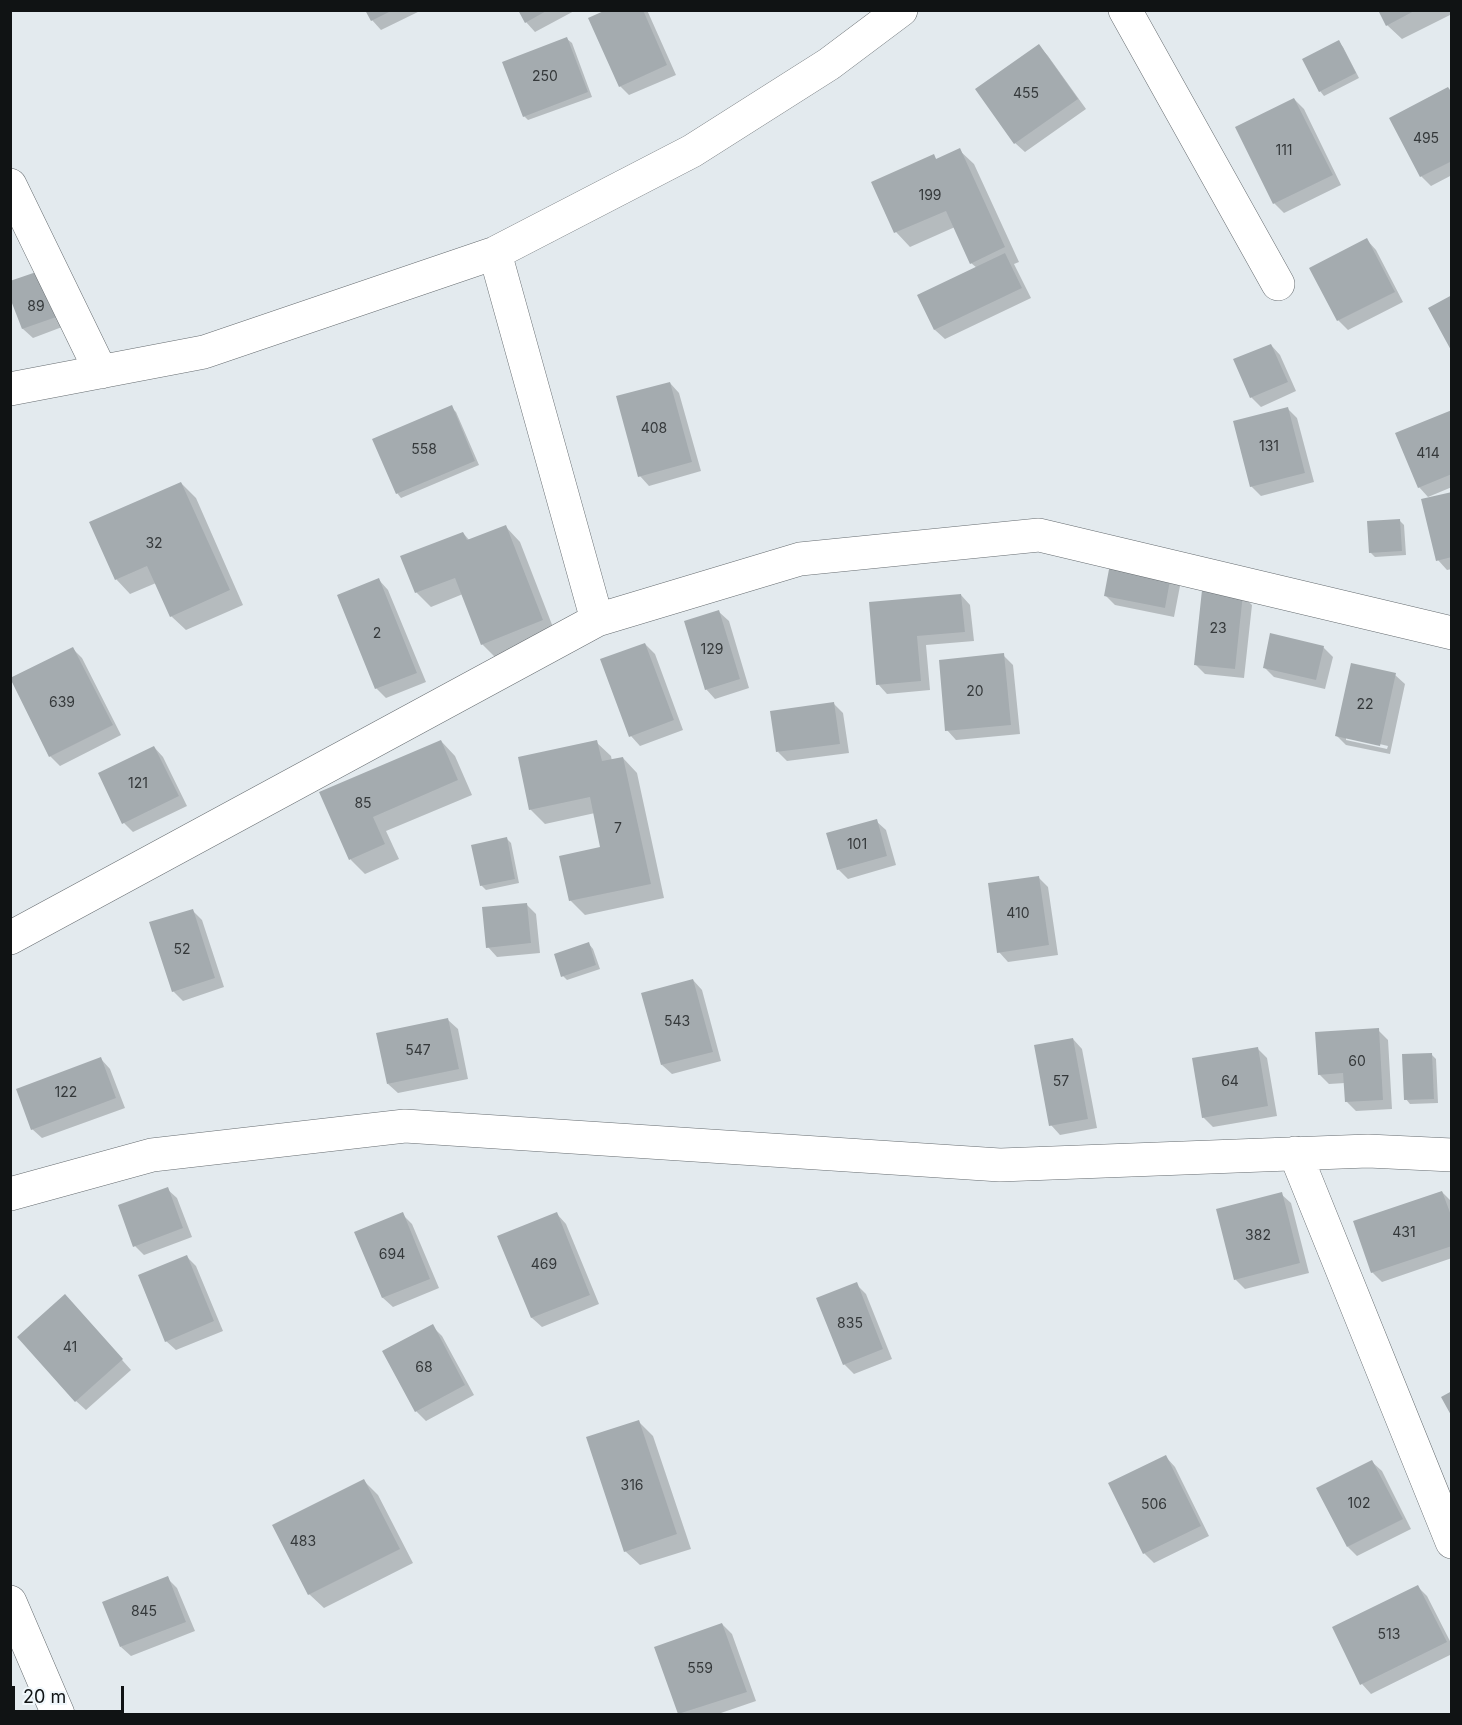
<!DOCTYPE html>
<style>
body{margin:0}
#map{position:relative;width:1462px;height:1725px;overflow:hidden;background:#e3eaee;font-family:Inter,sans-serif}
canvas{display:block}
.frame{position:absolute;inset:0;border:12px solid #101314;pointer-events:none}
.scale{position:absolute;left:12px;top:1686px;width:112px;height:27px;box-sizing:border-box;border:3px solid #101314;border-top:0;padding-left:8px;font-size:18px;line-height:21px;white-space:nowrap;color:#101314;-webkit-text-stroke:4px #f0f7fb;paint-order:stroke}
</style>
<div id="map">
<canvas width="1462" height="1725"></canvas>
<div class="frame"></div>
<div class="scale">20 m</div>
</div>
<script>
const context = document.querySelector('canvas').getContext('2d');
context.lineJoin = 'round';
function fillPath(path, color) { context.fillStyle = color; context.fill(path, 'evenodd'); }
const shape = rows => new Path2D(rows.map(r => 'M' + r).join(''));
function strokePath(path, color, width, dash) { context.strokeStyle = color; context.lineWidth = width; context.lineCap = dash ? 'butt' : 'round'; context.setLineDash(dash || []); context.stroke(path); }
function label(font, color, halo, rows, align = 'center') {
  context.font = font + ' Inter,sans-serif'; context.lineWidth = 4.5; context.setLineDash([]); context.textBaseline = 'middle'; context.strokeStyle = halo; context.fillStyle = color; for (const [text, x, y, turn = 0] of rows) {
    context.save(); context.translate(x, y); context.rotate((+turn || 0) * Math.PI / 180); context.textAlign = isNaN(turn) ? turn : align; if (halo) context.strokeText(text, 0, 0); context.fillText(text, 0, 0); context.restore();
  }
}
const shadow = shape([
 [367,10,422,10,381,30,372,20],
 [519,10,576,10,535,32,526,22],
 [609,10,647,10,676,75,629,95,620,86],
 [1380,10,1452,10,1452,14,1402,39,1387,25],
 [567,39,572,43,592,97,528,120,524,116],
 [1339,42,1343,47,1359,78,1324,96,1320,91],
 [1039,46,1048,56,1086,109,1025,152,1015,143],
 [1452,93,1452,175,1431,186,1421,176],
 [1294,99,1304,109,1341,185,1284,213,1274,203],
 [959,150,974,164,1019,262,1014,264,1031,298,945,339,935,330,919,296,977,268,971,263,955,227,910,247,896,232,933,156,937,160],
 [1367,240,1376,250,1403,302,1348,330,1338,320],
 [44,271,70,324,33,338,23,329,10,294],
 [1271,345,1280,355,1296,391,1261,407,1251,397],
 [670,383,679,393,701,471,649,486,640,476],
 [451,407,456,412,479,465,401,498,397,493],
 [1288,409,1297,418,1314,482,1261,496,1251,486],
 [1452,412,1452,487,1428,497,1419,487],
 [181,483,196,498,243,605,186,630,171,616,156,583,130,594,116,579],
 [1452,494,1452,569,1447,570,1438,560],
 [1400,521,1404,525,1406,555,1375,557,1370,552],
 [506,527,520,542,556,635,496,658,482,644,463,594,431,607,416,592,463,533,470,541],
 [1171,577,1180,586,1174,617,1115,605,1106,596],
 [379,580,388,590,426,682,386,698,376,688],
 [961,595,970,605,974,641,926,645,930,690,887,694,878,684,871,603],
 [1242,596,1252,605,1244,678,1205,674,1195,664],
 [719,612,729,621,749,688,715,699,706,689],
 [645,644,655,654,683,730,640,746,631,736],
 [1323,647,1333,657,1325,689,1274,677,1264,667],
 [73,649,82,658,121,735,60,766,50,756,12,679],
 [1003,655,1013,665,1020,734,956,740,947,730],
 [1395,675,1405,684,1390,754,1346,745,1336,735],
 [1346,736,1388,746,1387,749,1346,740],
 [834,704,843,713,849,753,787,761,778,752],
 [441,741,455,756,472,795,386,831,399,859,365,874,351,860,321,793],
 [596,742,611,756,612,761,623,758,637,773,664,898,585,915,570,900,602,849,595,813,545,824,530,809],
 [154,747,163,757,187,806,133,832,124,823],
 [876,821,886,830,896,865,848,879,838,869],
 [507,839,511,843,519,883,486,890,481,885],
 [1039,878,1048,887,1058,955,1008,962,999,952],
 [527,905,536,914,540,953,497,957,488,947],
 [192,910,202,920,224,987,183,1001,173,991],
 [589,944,593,949,600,969,567,980,563,976],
 [693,980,702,990,721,1061,672,1074,662,1065],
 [448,1020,458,1029,468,1079,398,1093,388,1084],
 [1378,1030,1388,1040,1392,1109,1356,1111,1347,1102,1345,1083,1329,1084,1319,1074],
 [1073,1039,1082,1049,1097,1128,1060,1135,1051,1125],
 [1257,1048,1267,1058,1277,1116,1213,1127,1203,1117],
 [1431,1054,1436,1059,1438,1103,1410,1104,1406,1099],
 [101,1059,110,1069,125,1108,42,1138,32,1129],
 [167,1189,177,1198,192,1237,144,1255,135,1246],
 [1442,1192,1452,1202,1452,1258,1382,1282,1372,1272],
 [1281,1194,1291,1203,1309,1273,1245,1289,1235,1279],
 [402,1214,412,1224,439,1288,393,1307,383,1298,356,1233],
 [557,1214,566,1224,599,1304,542,1327,532,1318,499,1237],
 [186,1256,196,1266,223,1331,176,1350,166,1341],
 [856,1284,866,1294,892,1359,854,1374,844,1364],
 [74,1306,131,1370,86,1410,76,1401],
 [432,1326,442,1336,474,1395,426,1421,416,1411],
 [639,1422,653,1436,691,1549,640,1565,625,1551],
 [1166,1457,1175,1467,1209,1536,1154,1563,1144,1553],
 [1372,1462,1382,1471,1411,1529,1357,1556,1348,1547],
 [364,1481,378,1495,413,1563,324,1608,309,1594],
 [167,1578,177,1588,195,1631,131,1656,121,1647],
 [1418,1587,1427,1596,1452,1645,1452,1654,1371,1694,1362,1684],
 [722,1624,732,1634,756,1701,718,1714,679,1714,656,1648]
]);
const building = shape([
 [365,10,393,10,371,21],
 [518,10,548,10,525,23],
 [606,10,643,10,667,65,619,87,588,18],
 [1378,10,1416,10,1386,26],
 [567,37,588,92,523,117,502,62],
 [1339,40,1356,73,1319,92,1302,59],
 [1039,44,1078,99,1014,144,975,89],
 [1448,87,1452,93,1452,161,1420,177,1389,118],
 [1294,98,1333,175,1273,204,1235,127],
 [960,148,1005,247,970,264,946,211,894,233,871,182,934,154,936,159],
 [1367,238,1395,292,1337,321,1309,268],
 [1005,253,1022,288,934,330,917,295],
 [45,269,62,315,22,329,10,298,10,281],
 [1452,295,1452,352,1428,308],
 [1271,344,1288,382,1250,398,1233,359],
 [670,382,692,462,638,477,616,396],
 [452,405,475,461,396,494,372,439],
 [1288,407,1305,473,1250,487,1233,421],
 [1452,410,1452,474,1418,488,1395,433],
 [181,482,230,590,170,617,147,566,115,580,89,522],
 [1452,492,1452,557,1436,561,1421,499],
 [1400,519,1402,551,1369,553,1367,521],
 [506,525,543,620,481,645,455,578,415,593,400,556,463,532,467,540],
 [1110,564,1171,575,1165,608,1104,596],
 [379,578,417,673,375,689,337,595],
 [1202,590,1243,594,1235,669,1194,665],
 [961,594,965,632,917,636,921,681,876,685,869,602],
 [719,610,740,679,705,690,684,621],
 [1270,633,1324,646,1316,680,1263,668],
 [645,643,674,720,629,737,600,659],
 [73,647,113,725,49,757,10,678],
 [1004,653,1011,725,945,731,939,660],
 [1351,663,1396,673,1380,746,1335,736],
 [834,702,840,744,776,752,770,711],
 [441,740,458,780,373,817,385,844,349,860,319,792],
 [597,740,602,761,623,757,651,884,569,901,559,856,600,847,590,797,529,810,518,757],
 [154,746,179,796,122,824,98,773],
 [877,819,887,856,837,870,826,833],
 [507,837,515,879,480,886,471,845],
 [1039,876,1049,945,997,953,988,883],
 [527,903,531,943,486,948,482,907],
 [193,909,215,978,172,992,149,922],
 [589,942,596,965,561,977,554,954],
 [693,979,713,1052,661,1065,641,993],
 [448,1018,459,1069,387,1084,376,1033],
 [1379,1028,1383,1100,1345,1102,1343,1073,1318,1075,1315,1032],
 [1073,1038,1088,1119,1049,1126,1034,1045],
 [1258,1047,1268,1106,1202,1118,1192,1058],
 [1432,1053,1434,1099,1404,1100,1402,1054],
 [101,1057,116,1098,31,1130,16,1089],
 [168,1187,183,1228,133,1247,118,1205],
 [1442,1191,1452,1218,1452,1246,1371,1273,1353,1221],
 [1282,1192,1300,1263,1234,1280,1216,1209],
 [403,1212,430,1279,382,1298,354,1232],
 [557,1212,590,1295,531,1318,497,1236],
 [187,1255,214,1321,165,1342,138,1275],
 [857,1282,883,1349,843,1365,816,1298],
 [65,1294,123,1359,75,1402,17,1337],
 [433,1324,465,1385,415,1412,382,1351],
 [1452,1391,1452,1417,1441,1397],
 [639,1420,677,1534,624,1552,586,1437],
 [1166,1455,1201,1526,1143,1554,1108,1483],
 [1372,1460,1403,1519,1347,1547,1316,1488],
 [364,1479,400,1549,308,1595,272,1525],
 [168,1576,186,1622,120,1647,102,1602],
 [1418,1585,1447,1642,1360,1685,1332,1627],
 [722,1623,747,1692,678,1714,654,1647]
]);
const minor = shape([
 [1125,10,1278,284],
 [10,185,101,372],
 [495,253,597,620],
 [10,389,204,352,495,253,692,151,829,64,901,10],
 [10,938,597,620,800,559,1039,535,1452,633],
 [1295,1153,1452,1542],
 [10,1194,152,1155,405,1126,1000,1165,1368,1151,1452,1155],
 [10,1602,58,1714]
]);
const numberNames = [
 ["250",545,77],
 ["455",1026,94],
 ["495",1426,139],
 ["111",1284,151],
 ["199",930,196],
 ["89",36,307],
 ["408",654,429],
 ["131",1269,447],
 ["558",424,450],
 ["414",1428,454],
 ["32",154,544],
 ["23",1218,629],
 ["2",377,634],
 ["129",712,650],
 ["20",975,692],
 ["639",62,703],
 ["22",1365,705],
 ["121",138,784],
 ["85",363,804],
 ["7",618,829],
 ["101",857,845],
 ["410",1018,914],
 ["52",182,950],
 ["543",677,1022],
 ["547",418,1051],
 ["60",1357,1062],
 ["57",1061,1082],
 ["64",1230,1082],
 ["122",66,1093],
 ["431",1404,1233],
 ["382",1258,1236],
 ["694",392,1255],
 ["469",544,1265],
 ["835",850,1324],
 ["41",70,1348],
 ["68",424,1368],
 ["316",632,1486],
 ["102",1359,1504],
 ["506",1154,1505],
 ["483",303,1542],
 ["845",144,1612],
 ["513",1389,1635],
 ["559",700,1669]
];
fillPath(shadow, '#0003');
fillPath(building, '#a4abaf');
strokePath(minor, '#666c70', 34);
strokePath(minor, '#fff', 33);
label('14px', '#35393b', null, numberNames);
</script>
